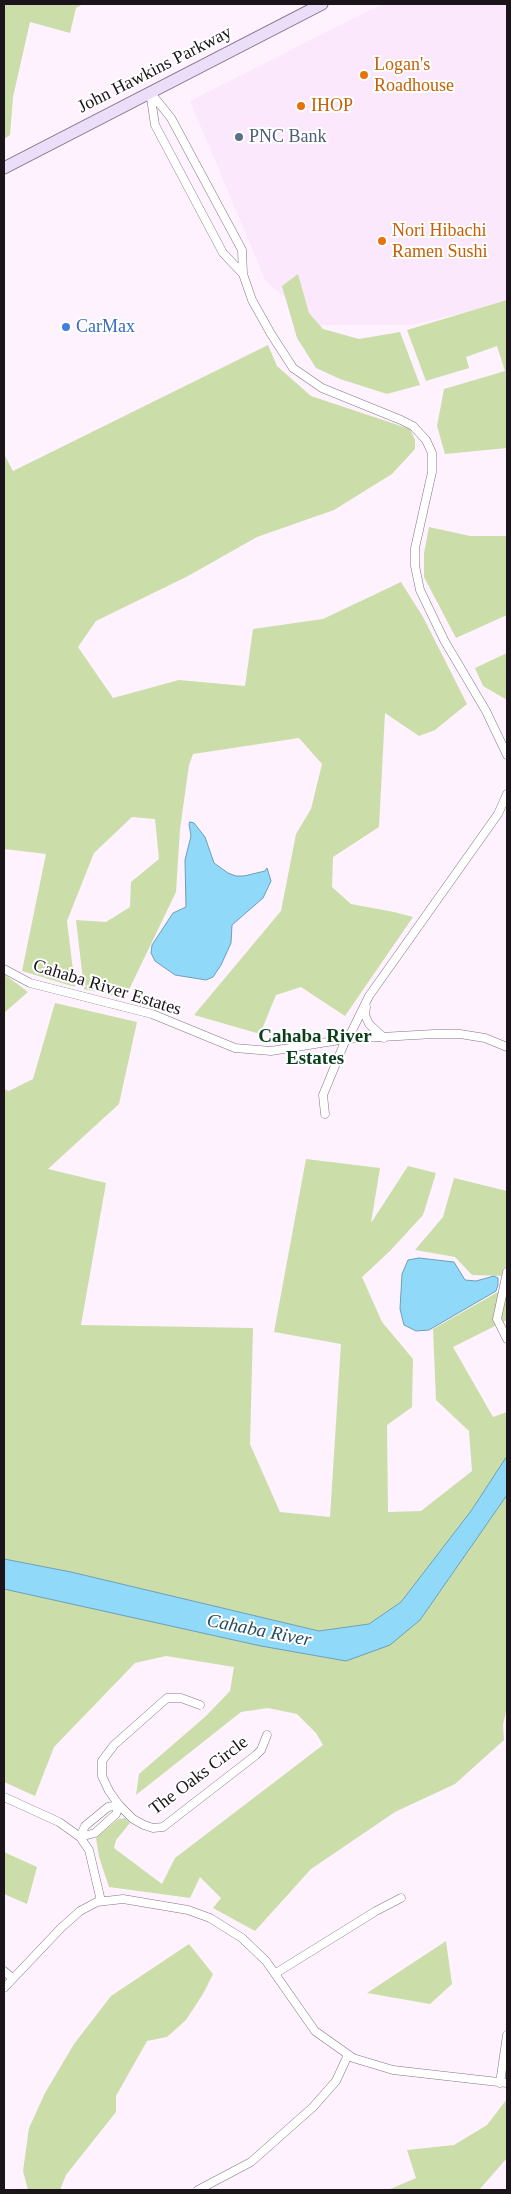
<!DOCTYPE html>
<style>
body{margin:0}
#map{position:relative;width:511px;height:2194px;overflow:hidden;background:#fef2fe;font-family:Georgia,serif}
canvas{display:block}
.frame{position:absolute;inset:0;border:5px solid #1b141b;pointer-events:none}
</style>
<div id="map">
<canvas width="511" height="2194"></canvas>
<div class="frame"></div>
</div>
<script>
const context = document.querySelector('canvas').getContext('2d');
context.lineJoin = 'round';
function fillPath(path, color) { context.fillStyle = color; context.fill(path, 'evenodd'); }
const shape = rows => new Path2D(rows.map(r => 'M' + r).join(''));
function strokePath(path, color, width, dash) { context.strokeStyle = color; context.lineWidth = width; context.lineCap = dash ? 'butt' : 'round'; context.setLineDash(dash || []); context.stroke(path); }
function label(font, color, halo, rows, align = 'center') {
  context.font = font + ' Georgia,serif'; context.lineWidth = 4; context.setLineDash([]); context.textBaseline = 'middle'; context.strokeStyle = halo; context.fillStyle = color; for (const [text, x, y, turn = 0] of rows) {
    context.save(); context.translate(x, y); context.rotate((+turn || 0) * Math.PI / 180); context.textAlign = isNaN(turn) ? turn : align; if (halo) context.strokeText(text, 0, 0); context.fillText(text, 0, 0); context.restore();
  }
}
const built = shape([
 [382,4,507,4,507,302,412,325,319,325,266,282,190,101]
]);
const green = shape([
 [4,4,83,4,76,8,70,33,30,22,13,97,10,135,4,139],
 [298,274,309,313,323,329,359,339,400,332,420,385,387,394,340,379,316,368,297,338,282,286],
 [507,300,507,448,445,454,437,426,444,389,505,371,497,346,466,357,469,368,426,381,407,330],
 [268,345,277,366,311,396,410,429,415,440,415,449,392,474,334,510,257,537,188,576,96,621,78,647,113,698,179,680,245,686,253,629,323,619,401,582,423,617,467,704,435,730,419,736,385,713,379,827,333,857,332,887,351,904,394,912,413,917,345,1016,301,987,276,995,260,1034,194,1015,281,911,296,834,311,809,322,764,299,738,193,754,189,765,180,829,176,892,125,998,84,989,76,920,106,922,130,907,131,882,159,859,155,819,132,817,94,853,67,921,75,987,22,971,46,854,4,849,4,454,13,471],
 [429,527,470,536,507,536,507,615,456,638,424,577,424,553],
 [507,653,507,700,483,686,475,668],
 [4,974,28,992,4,1013],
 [55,1003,137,1022,119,1104,48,1169,106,1183,81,1325,253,1328,250,1444,280,1512,330,1517,341,1344,274,1332,306,1159,380,1168,371,1223,408,1166,436,1173,423,1215,390,1251,362,1277,382,1322,413,1359,412,1407,387,1425,388,1512,421,1511,472,1471,469,1431,436,1400,433,1329,503,1289,507,1298,507,1320,453,1347,493,1417,507,1412,507,1456,471,1511,401,1602,369,1624,319,1631,71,1572,4,1559,4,1089,9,1091,33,1079],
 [454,1178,507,1191,507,1279,506,1276,472,1275,455,1257,415,1250,443,1217],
 [507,1495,507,1707,503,1725,504,1740,455,1784,395,1812,311,1869,255,1931,213,1908,221,1898,200,1877,190,1898,109,1887,99,1857,96,1838,118,1819,125,1818,130,1823,116,1840,114,1848,162,1884,175,1858,323,1745,316,1733,297,1714,268,1708,241,1712,136,1795,139,1774,206,1716,230,1691,234,1667,166,1656,135,1663,54,1747,35,1796,4,1782,4,1589,261,1646,346,1661,420,1620],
 [4,1852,37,1867,27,1904,4,1894],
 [446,1941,452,1984,430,2004,367,1993],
 [189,1944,213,1974,203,1994,186,2020,167,2037,147,2041,116,2096,116,2112,66,2175,60,2190,28,2190,23,2171,29,2128,45,2093,74,2044,111,1996],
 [507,2099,507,2158,479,2190,388,2190,416,2178,407,2150,454,2145,487,2125]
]);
const water = shape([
 [190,822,194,823,205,837,214,863,228,873,236,876,244,876,265,871,267,868,271,881,263,898,232,925,231,943,221,965,213,977,206,980,175,975,155,961,151,953,152,945,173,913,186,907,185,860,191,836,189,824,190,822],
 [419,1258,454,1262,465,1280,476,1281,494,1276,498,1278,498,1285,496,1291,429,1330,416,1331,404,1325,400,1309,402,1274,408,1260,419,1258],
 [507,1456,507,1495,420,1620,390,1645,346,1661,261,1646,4,1589,4,1559,71,1572,319,1631,369,1624,401,1602,471,1511,507,1456]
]);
const minor = shape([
 [150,92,171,118,242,250,243,274,223,253,155,125,150,92],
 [243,274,252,300,271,334,293,368,322,388,401,420,413,426,426,440,432,453,432,472,415,548,415,566,420,590,444,640,486,711,507,755],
 [4,969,30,983,152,1014,235,1048,271,1051,346,1039,434,1034,460,1034,485,1038,507,1047],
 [366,1007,365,1015,369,1024,384,1038],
 [348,1039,369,996,498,814,507,794],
 [325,1114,323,1095,346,1039],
 [507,1272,497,1319,507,1339],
 [200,1705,181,1698,167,1698,114,1745,102,1761,102,1776,109,1791,119,1805,133,1819,144,1825,153,1828,163,1827,256,1755,261,1750,267,1735],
 [4,1797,59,1822,80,1837,89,1850,101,1901],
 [119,1805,116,1814,95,1833,80,1837,85,1826,108,1807,119,1805],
 [4,1971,12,1978],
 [276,1973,376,1911,401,1898],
 [4,1988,61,1928,80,1911,97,1902,123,1899,188,1910,210,1918,242,1938,266,1961,315,2031,353,2058,393,2070,507,2083],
 [500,2083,507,2035],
 [198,2190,251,2162,313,2107,336,2081,348,2055]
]);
const secondary = shape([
 [4,168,322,4]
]);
const markers = [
 [364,75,5,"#e8710a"],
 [301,106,5,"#e8710a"],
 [239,137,5,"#5c6f8a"],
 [382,241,5,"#e8710a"],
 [66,327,5,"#3f7fe0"]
];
const foodNames = [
 ["Logan's",374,65],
 ["Roadhouse",374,86],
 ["IHOP",311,106],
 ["Nori Hibachi",392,231],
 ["Ramen Sushi",392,252]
];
const streetNames = [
 ["John Hawkins Parkway",155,70,-27],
 ["Cahaba River Estates",107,988,17],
 ["The Oaks Circle",199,1776,-37]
];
const serviceNames = [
 ["PNC Bank",249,137]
];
const shopNames = [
 ["CarMax",76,327]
];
const neighbourhoodNames = [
 ["Cahaba River",315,1037],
 ["Estates",315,1059]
];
const waterNames = [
 ["Cahaba River",259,1631,11]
];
fillPath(built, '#fce8fc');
fillPath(green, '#cbdea9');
fillPath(water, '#90d9f9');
strokePath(water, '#6d9eb6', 1);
strokePath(minor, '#857485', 9);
strokePath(secondary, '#857485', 13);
strokePath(minor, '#fff', 8);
strokePath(secondary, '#ebdef9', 11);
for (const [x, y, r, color] of markers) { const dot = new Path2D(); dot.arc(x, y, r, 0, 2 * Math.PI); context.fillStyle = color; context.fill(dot); strokePath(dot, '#fff', 2); }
label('18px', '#c56008', '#fff', foodNames, 'left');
label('18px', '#1b141b', '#fff', streetNames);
label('18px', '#4e5e75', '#fff', serviceNames, 'left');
label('18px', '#366cbe', '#fff', shopNames, 'left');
label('bold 19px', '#0a3e1c', '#fff', neighbourhoodNames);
label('italic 19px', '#234d5e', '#fff', waterNames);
</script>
